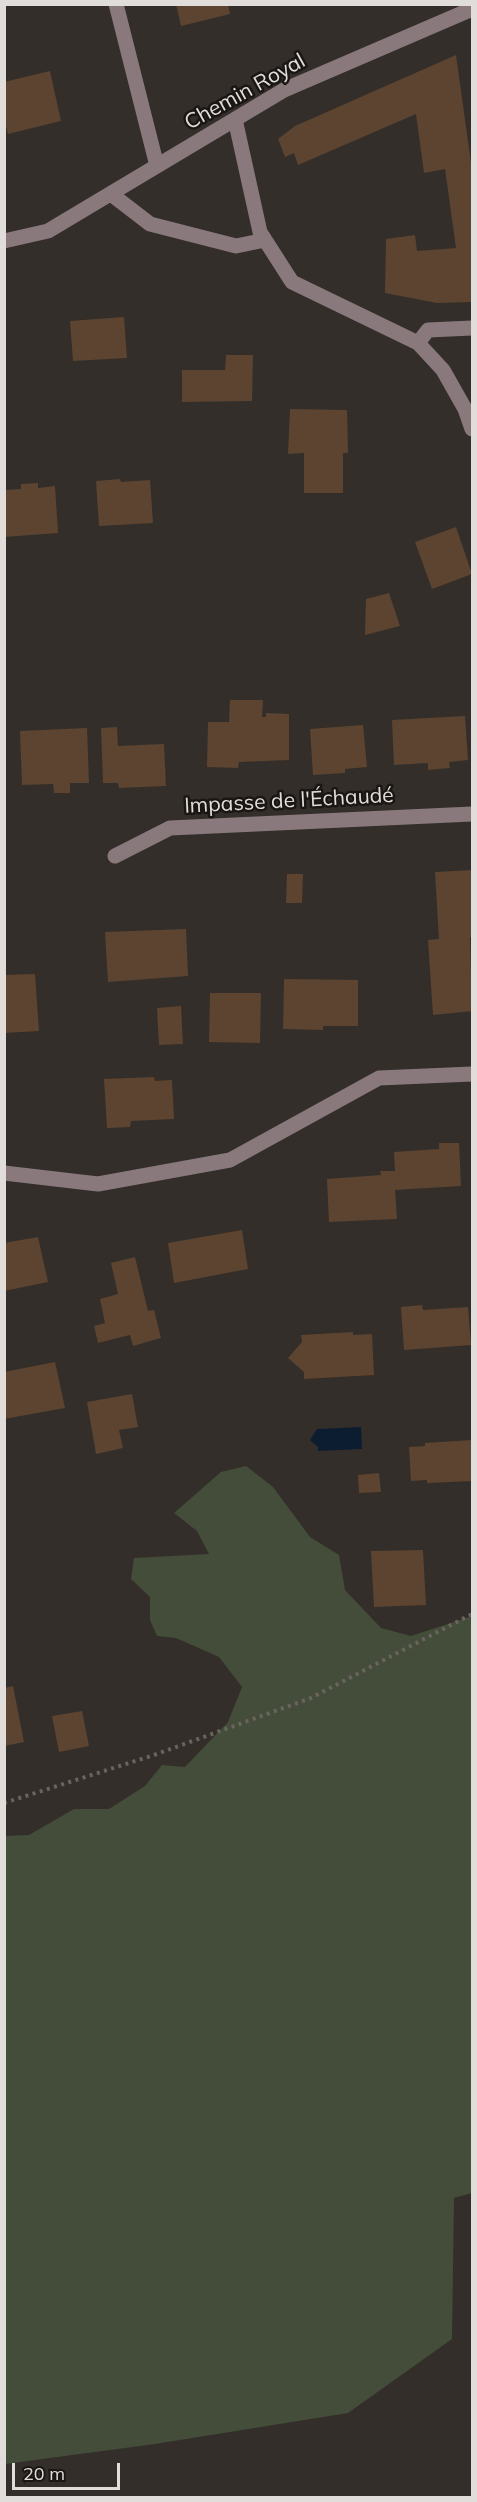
<!DOCTYPE html>
<meta charset="utf-8">
<style>
body{margin:0}
#map{position:relative;width:477px;height:2502px;overflow:hidden;background:#332e29;font-family:Mulish,sans-serif}
canvas{display:block}
.frame{position:absolute;inset:0;border:6px solid #e1ddda;pointer-events:none}
.scale{position:absolute;left:12px;top:2463px;width:108px;height:27px;box-sizing:border-box;border:3px solid #e1ddda;border-top:0;padding-left:8px;font-size:18px;line-height:21px;white-space:nowrap;color:#e1ddda;-webkit-text-stroke:4px #191614;paint-order:stroke}
</style>
<div id="map">
<canvas width="477" height="2502"></canvas>
<div class="frame"></div>
<div class="scale">20 m</div>
</div>
<script>
const context = document.querySelector('canvas').getContext('2d');
context.lineJoin = 'round';
function fillPath(path, color) { context.fillStyle = color; context.fill(path, 'evenodd'); }
const shape = rows => new Path2D(rows.map(r => 'M' + r).join(''));
function strokePath(path, color, width, dash) { context.strokeStyle = color; context.lineWidth = width; context.lineCap = dash ? 'butt' : 'round'; context.setLineDash(dash || []); context.stroke(path); }
function label(font, color, halo, rows, align = 'center') {
  context.font = font + ' Mulish,sans-serif'; context.lineWidth = 5; context.setLineDash([]); context.textBaseline = 'middle'; context.strokeStyle = halo; context.fillStyle = color; for (const [text, x, y, turn = 0] of rows) {
    context.save(); context.translate(x, y); context.rotate((+turn || 0) * Math.PI / 180); context.textAlign = isNaN(turn) ? turn : align; if (halo) context.strokeText(text, 0, 0); context.fillText(text, 0, 0); context.restore();
  }
}
const green = shape([
 [246,1466,273,1487,310,1537,339,1555,345,1590,381,1628,411,1636,472,1616,472,2193,454,2198,452,2339,348,2413,155,2444,5,2464,5,1836,29,1835,74,1809,109,1809,145,1786,162,1765,185,1767,228,1722,242,1687,219,1657,176,1638,157,1636,150,1620,150,1597,131,1579,134,1558,209,1554,197,1531,174,1513,221,1472]
]);
const water = shape([
 [361,1427,362,1449,318,1451,318,1447,310,1440,317,1429]
]);
const building = shape([
 [176,4,228,4,230,14,181,26],
 [456,55,472,170,472,302,437,303,385,293,386,239,415,235,417,251,456,248,445,169,424,173,416,114,298,165,294,153,285,157,278,139,295,126],
 [50,71,61,121,8,134,4,119,4,82],
 [124,317,127,358,73,361,70,321],
 [226,355,253,355,252,401,182,402,182,370,225,370],
 [290,409,347,410,348,453,343,453,343,493,304,493,304,453,288,454],
 [120,479,121,482,150,480,153,523,99,526,96,481],
 [38,483,38,488,55,486,58,533,4,537,4,490,21,489,21,484],
 [456,527,472,574,432,589,415,542],
 [389,593,400,626,365,635,366,599],
 [230,700,263,700,262,717,266,717,266,713,289,714,289,760,239,762,238,768,207,767,208,722,229,722],
 [465,716,468,760,449,762,450,768,428,770,428,763,394,765,392,720],
 [363,725,367,767,345,769,345,773,313,775,310,729],
 [117,727,118,746,164,744,166,786,119,788,118,783,103,783,101,728],
 [87,728,89,783,70,783,70,793,54,793,53,784,22,785,20,731],
 [472,870,472,937,470,937,472,1011,433,1015,428,940,439,939,435,872],
 [287,874,303,874,302,903,286,903],
 [186,929,188,976,108,982,105,932],
 [35,974,39,1031,4,1033,4,975],
 [284,979,358,980,358,1026,323,1026,323,1030,283,1029],
 [210,993,261,993,260,1043,209,1042],
 [181,1006,183,1044,159,1045,157,1008],
 [154,1077,155,1081,172,1080,174,1119,131,1121,130,1127,107,1128,104,1079],
 [439,1143,459,1143,461,1186,395,1190,397,1219,329,1222,327,1179,381,1175,380,1171,395,1171,394,1152,439,1149],
 [242,1230,248,1269,174,1283,168,1243],
 [38,1237,48,1282,4,1291,4,1243],
 [135,1257,148,1311,154,1310,161,1338,133,1346,130,1335,98,1343,94,1326,105,1323,100,1299,118,1294,111,1263],
 [422,1305,423,1310,468,1307,471,1345,404,1350,401,1307],
 [353,1332,353,1335,372,1334,374,1375,304,1379,304,1372,288,1358,302,1342,301,1335],
 [55,1362,65,1408,4,1419,4,1372],
 [132,1394,138,1427,119,1430,123,1448,96,1454,87,1402],
 [472,1440,472,1481,427,1483,427,1480,411,1481,409,1447,425,1446,425,1443],
 [379,1473,381,1492,359,1493,358,1475],
 [423,1550,426,1605,374,1607,371,1551],
 [13,1686,24,1742,4,1746,4,1688],
 [82,1711,89,1746,59,1752,52,1716]
]);
const path = shape([
 [4,1803,154,1755,311,1698,472,1614]
]);
const minor = shape([
 [116,4,157,166],
 [235,119,260,232,292,282,418,343,443,370,465,409,472,429],
 [111,194,150,224,236,246,265,240],
 [4,241,48,231,284,90,472,9],
 [418,343,428,330,472,328],
 [115,856,170,828,472,814],
 [4,1173,98,1184,230,1160,379,1078,472,1074]
]);
const streetNames = [
 ["Chemin Royal",245,92,-29],
 ["Impasse de l'Échaudé",289,801,-3]
];
fillPath(green, '#444d39');
fillPath(water, '#0d1d31');
fillPath(building, '#5c4430');
strokePath(path, '#696460', 4, [3, 4.5]);
strokePath(minor, '#89797d', 15);
label('21px', '#e1ddda', '#191614', streetNames);
</script>
